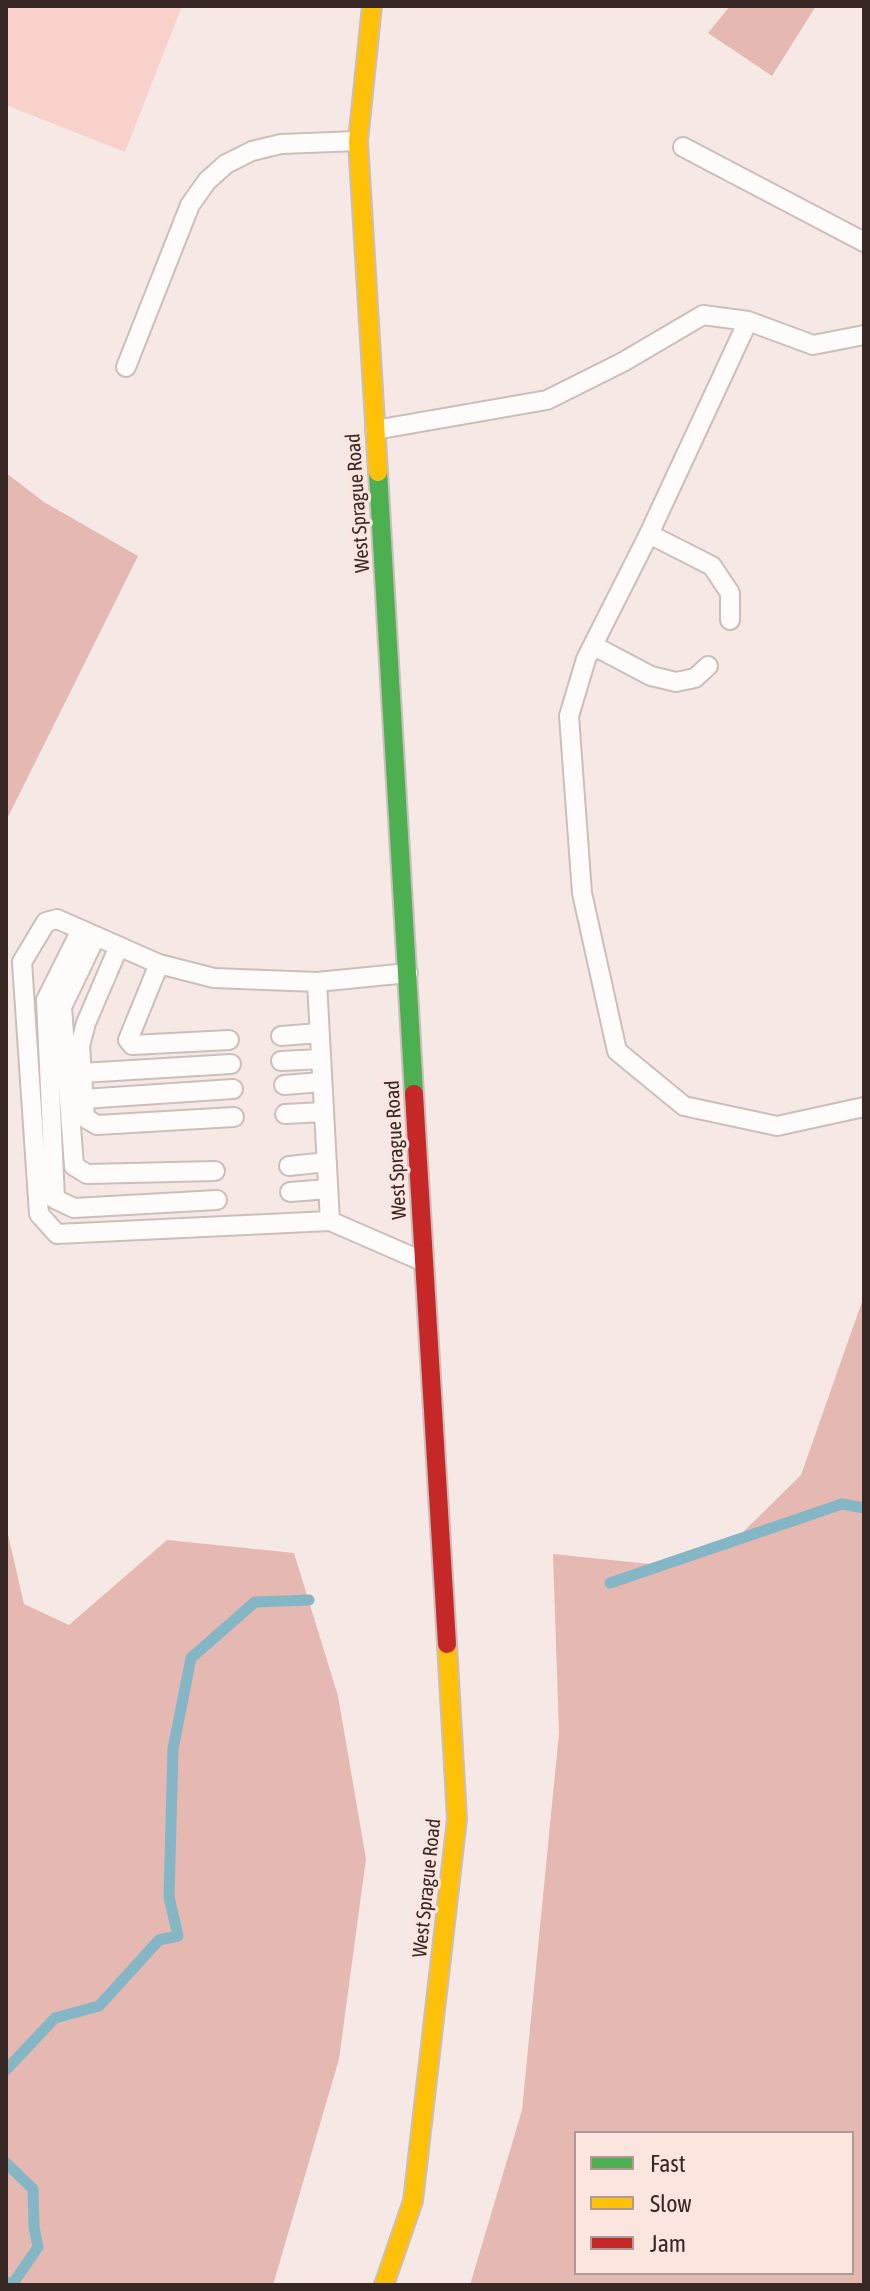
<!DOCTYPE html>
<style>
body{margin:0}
#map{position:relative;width:870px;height:2291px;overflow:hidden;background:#f6e8e5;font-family:"Asap Condensed",sans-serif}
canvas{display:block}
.frame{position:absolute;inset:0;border:8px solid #372825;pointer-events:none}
.legend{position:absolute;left:574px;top:2131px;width:280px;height:144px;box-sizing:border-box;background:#fce4df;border:2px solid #ad9995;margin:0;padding:10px 14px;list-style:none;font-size:24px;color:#372825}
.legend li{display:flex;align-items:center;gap:16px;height:40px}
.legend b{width:40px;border:2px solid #ad9995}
</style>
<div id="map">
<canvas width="870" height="2291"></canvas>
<div class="frame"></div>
<ul class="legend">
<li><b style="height:10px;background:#4caf50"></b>Fast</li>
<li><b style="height:10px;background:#ffc107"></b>Slow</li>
<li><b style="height:10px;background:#c62828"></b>Jam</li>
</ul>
</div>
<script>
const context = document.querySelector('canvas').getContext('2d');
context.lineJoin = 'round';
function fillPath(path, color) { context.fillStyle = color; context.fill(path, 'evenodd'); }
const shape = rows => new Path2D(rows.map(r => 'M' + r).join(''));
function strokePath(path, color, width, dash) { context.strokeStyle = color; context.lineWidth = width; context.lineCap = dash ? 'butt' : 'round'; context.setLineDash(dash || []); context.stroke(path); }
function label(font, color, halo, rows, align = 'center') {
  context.font = font + ' "Asap Condensed",sans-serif'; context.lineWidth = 6; context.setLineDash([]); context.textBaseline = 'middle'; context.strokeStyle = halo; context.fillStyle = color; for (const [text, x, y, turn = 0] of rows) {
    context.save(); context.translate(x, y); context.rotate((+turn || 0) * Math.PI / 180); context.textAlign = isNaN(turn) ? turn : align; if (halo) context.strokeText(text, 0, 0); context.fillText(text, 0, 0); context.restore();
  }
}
const green = shape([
 [6,6,182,6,125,152,6,105]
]);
const forest = shape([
 [730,6,816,6,772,76,708,33],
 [6,473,44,502,138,556,6,821],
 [864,1296,864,2285,470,2285,522,2110,559,1733,553,1554,660,1565,741,1534,801,1475],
 [576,2133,852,2133,852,2273,576,2273],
 [6,1526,24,1604,69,1625,167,1540,294,1553,338,1696,366,1859,339,2059,273,2285,6,2285]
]);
const stream = shape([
 [610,1583,842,1504,864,1508],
 [6,2070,55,2018,99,2006,159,1940,178,1936,169,1897,173,1749,191,1658,255,1602,309,1600],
 [6,2163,33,2189,34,2227,38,2247,12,2285,6,2282]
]);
const lane = shape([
 [683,147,864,242],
 [748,321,649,534,586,659,569,716,582,893,617,1051,684,1106,777,1126,864,1107],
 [126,367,190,205,207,181,226,164,252,151,281,144,358,141],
 [375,430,547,400,623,362,703,315,748,321,813,345,864,335],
 [649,534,712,566,730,593,730,620],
 [594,646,651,676,676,682,695,678,708,666],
 [81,930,46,1000,55,1199,74,1208,217,1200],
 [96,936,62,1007,74,1166,87,1174,215,1171],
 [119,946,86,1023,80,1046,85,1118,97,1125,234,1117],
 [159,964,128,1040,132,1045,229,1040],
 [408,973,317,982,214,978,159,964,57,919,46,922,22,962,39,1214,57,1234,330,1221,422,1261],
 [317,982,330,1221],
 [281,1036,319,1033],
 [281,1061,321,1059],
 [82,1073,231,1064],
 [284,1085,322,1082],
 [83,1099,233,1089],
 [285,1114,324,1112],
 [289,1166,327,1162],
 [290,1192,328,1189]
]);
const fast = shape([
 [378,472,414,1094]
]);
const slow = shape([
 [372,6,358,141,378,472],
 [384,2285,413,2201,457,1819,447,1644]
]);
const jam = shape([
 [414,1094,447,1644]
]);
const streetNames = [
 ["West Sprague Road",358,503,-94],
 ["West Sprague Road",396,1150,-93],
 ["West Sprague Road",427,1888,-84]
];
fillPath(green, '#f7d1ca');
fillPath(forest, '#e5b9b1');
strokePath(stream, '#84b6c6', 11);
strokePath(lane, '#ccbebb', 22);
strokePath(fast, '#ccbebb', 22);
strokePath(slow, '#ccbebb', 22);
strokePath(jam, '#ccbebb', 22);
strokePath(lane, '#fefcfb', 18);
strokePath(fast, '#4caf50', 18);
strokePath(slow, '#ffc107', 18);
strokePath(jam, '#c62828', 18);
label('20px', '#372825', '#fce4df', streetNames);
</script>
